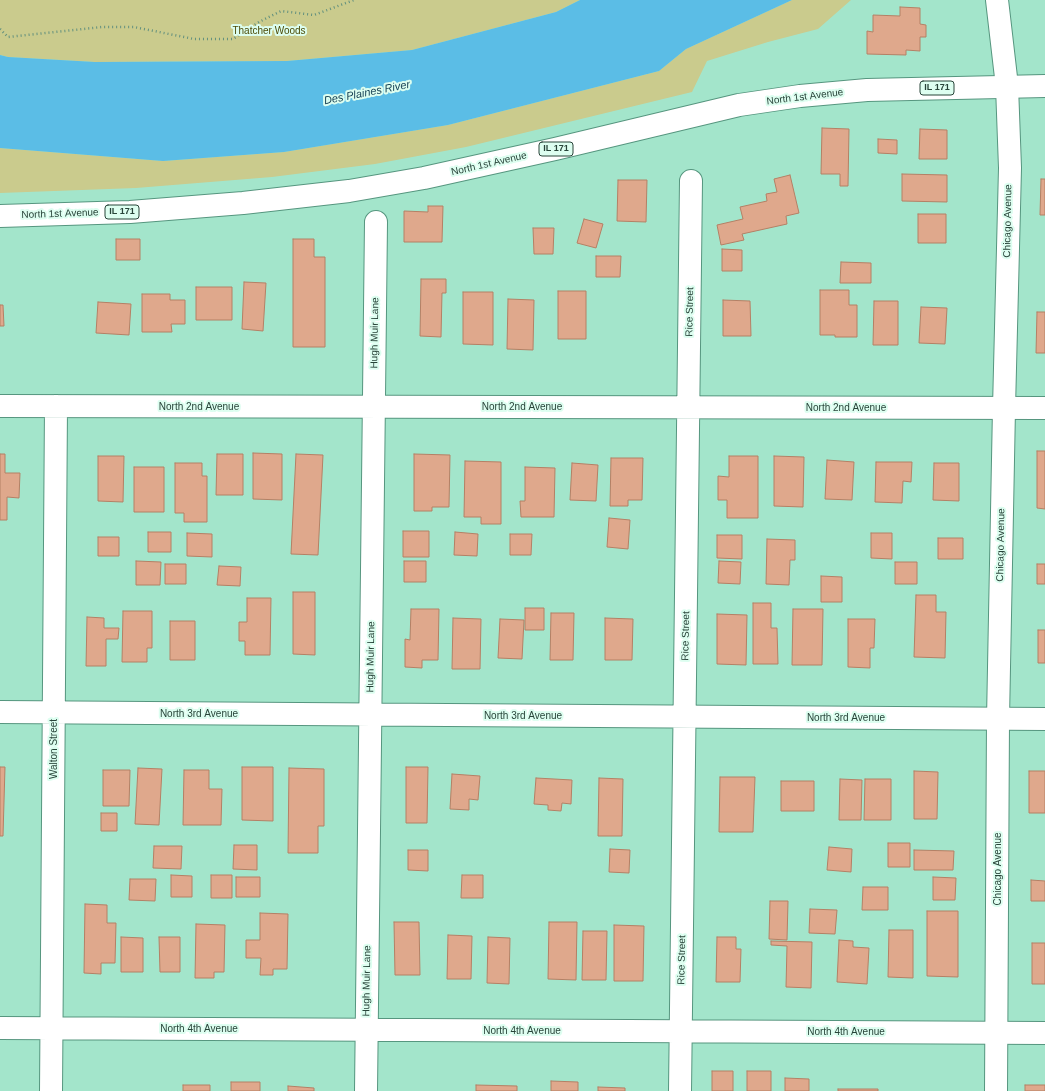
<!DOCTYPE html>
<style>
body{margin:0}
canvas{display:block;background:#a3e5cb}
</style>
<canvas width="1045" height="1091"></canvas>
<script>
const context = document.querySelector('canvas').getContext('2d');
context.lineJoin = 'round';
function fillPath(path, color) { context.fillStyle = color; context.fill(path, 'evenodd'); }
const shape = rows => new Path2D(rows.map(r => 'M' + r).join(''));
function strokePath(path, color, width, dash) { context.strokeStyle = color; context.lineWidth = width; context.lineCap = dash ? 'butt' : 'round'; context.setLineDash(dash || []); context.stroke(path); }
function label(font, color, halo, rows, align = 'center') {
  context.font = font + ' Helvetica,sans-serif'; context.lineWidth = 4; context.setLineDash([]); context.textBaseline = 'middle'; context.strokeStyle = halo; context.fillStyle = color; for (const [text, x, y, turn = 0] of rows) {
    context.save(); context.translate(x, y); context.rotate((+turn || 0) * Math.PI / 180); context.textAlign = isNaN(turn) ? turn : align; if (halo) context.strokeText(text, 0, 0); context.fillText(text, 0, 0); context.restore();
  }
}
const green = shape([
 [0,0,580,0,556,12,412,50,287,61,95,62,8,57,0,55],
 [792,0,851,0,818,29,768,42,707,61,692,92,466,147,375,164,272,177,136,188,0,193,0,148,163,161,284,152,448,125,659,71,686,49]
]);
const water = shape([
 [580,0,792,0,686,49,659,71,448,125,284,152,163,161,0,148,0,55,8,57,95,62,287,61,412,50,556,12]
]);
const building = shape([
 [900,7,920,8,920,24,926,25,926,37,920,37,920,51,906,50,906,55,867,54,867,31,873,32,873,15,900,16,900,7],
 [822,128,849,129,848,186,840,186,840,174,821,174,822,128],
 [920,129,947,130,947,159,919,159,920,129],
 [878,139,897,140,897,154,878,153,878,139],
 [902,174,947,175,947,202,902,201,902,174],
 [790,175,799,213,786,216,787,224,742,234,744,240,721,245,717,225,743,219,740,207,767,201,766,194,777,192,774,179,790,175],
 [1041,179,1045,179,1045,215,1040,215,1041,179],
 [618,180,647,180,646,222,617,221,618,180],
 [428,206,443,206,442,242,404,242,404,211,428,212,428,206],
 [918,214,946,214,946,243,918,243,918,214],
 [584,219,603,224,596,248,577,243,584,219],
 [533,228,554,228,553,254,534,254,533,228],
 [116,239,140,239,140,260,116,260,116,239],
 [293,239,314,239,314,257,325,257,325,347,293,347,293,239],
 [722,249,742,250,742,271,722,271,722,249],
 [596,256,621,256,620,277,596,277,596,256],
 [841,262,871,263,871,283,840,283,841,262],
 [421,279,446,279,446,293,442,293,441,337,420,336,421,279],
 [244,282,266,283,263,331,242,329,244,282],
 [196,287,232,287,232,320,196,320,196,287],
 [820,290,849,290,849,305,857,305,857,337,835,337,835,335,820,335,820,290],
 [558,291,586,291,586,339,558,339,558,291],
 [463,292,493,292,493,345,463,344,463,292],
 [142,294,170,294,170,300,185,300,185,324,171,324,172,332,142,332,142,294],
 [508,299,534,300,533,350,507,349,508,299],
 [723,300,750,301,751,336,723,336,723,300],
 [874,301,898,301,898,345,873,345,874,301],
 [98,302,131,304,129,335,96,333,98,302],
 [0,305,3,305,4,326,0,326,0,305],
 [921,307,947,308,945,344,919,343,921,307],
 [1037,312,1045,312,1045,353,1036,353,1037,312],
 [1037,451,1045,451,1045,509,1037,508,1037,451],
 [253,453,282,454,282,500,253,499,253,453],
 [0,454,5,454,5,473,20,473,19,498,7,497,7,520,0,520,0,454],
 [217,454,243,454,243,495,216,495,217,454],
 [296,454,323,455,318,555,291,554,296,454],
 [414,454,450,455,449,507,432,507,432,511,414,511,414,454],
 [98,456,124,456,123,502,98,501,98,456],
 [729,456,758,456,758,518,727,518,727,500,718,500,718,476,729,477,729,456],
 [774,456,804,457,803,507,774,506,774,456],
 [611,458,643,458,642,500,628,500,628,506,610,506,611,458],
 [827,460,854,462,852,500,825,499,827,460],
 [465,461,501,462,501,524,481,524,481,517,464,517,465,461],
 [876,462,912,462,911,482,903,481,902,503,875,502,876,462],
 [175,463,202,463,202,476,207,476,207,522,184,522,184,513,175,513,175,463],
 [572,463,598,465,596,501,570,500,572,463],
 [934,463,959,463,959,501,933,500,934,463],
 [134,467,164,467,164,512,134,512,134,467],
 [525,467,555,468,554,517,521,517,520,501,525,501,525,467],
 [609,518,630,520,628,549,607,547,609,518],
 [403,531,429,531,429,557,403,557,403,531],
 [148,532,171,532,171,552,148,552,148,532],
 [455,532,478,534,477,556,454,555,455,532],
 [187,533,212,534,212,557,187,556,187,533],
 [871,533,892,533,892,559,871,558,871,533],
 [510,534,532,534,531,555,510,555,510,534],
 [717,535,742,535,742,559,717,558,717,535],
 [98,537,119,537,119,556,98,556,98,537],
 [938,538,963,538,963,559,938,559,938,538],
 [767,539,795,540,795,560,790,560,789,585,766,584,767,539],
 [136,561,161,562,160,585,136,585,136,561],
 [404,561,426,561,426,582,404,582,404,561],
 [719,561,741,562,740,584,718,583,719,561],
 [895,562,917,562,917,584,895,584,895,562],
 [165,564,186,564,186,584,165,584,165,564],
 [1037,564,1045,564,1045,584,1037,584,1037,564],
 [219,566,241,567,240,586,217,585,219,566],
 [821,576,842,577,842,602,821,602,821,576],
 [293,592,315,592,315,655,293,654,293,592],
 [916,595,936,595,936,612,946,612,945,658,914,657,916,595],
 [247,598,271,598,270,655,245,655,245,641,239,641,239,622,247,622,247,598],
 [753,603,771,603,771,628,777,628,778,664,753,664,753,603],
 [525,608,544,608,544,630,525,630,525,608],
 [411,609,439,609,438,660,422,660,422,668,405,667,405,639,410,640,411,609],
 [793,609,823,609,822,665,792,665,793,609],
 [123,611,152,611,152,648,147,648,147,662,122,662,123,611],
 [551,613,574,613,573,660,550,660,551,613],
 [717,614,747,615,746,665,717,664,717,614],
 [87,617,104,618,104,628,119,628,118,639,106,639,106,666,86,666,87,617],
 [453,618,481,619,480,669,452,669,453,618],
 [605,618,633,619,632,660,605,660,605,618],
 [500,619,524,620,522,659,498,658,500,619],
 [848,619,875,619,874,648,870,648,870,668,848,667,848,619],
 [170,621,195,621,195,660,170,660,170,621],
 [1038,630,1045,630,1045,663,1038,663,1038,630],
 [0,767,5,767,3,836,0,836,0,767],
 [242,767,273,767,273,821,242,820,242,767],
 [406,767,428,767,427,823,406,823,406,767],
 [138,768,162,769,159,825,135,824,138,768],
 [289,768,324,769,324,826,318,826,318,853,288,853,289,768],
 [103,770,130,770,129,806,103,806,103,770],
 [184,770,209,770,209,789,222,789,221,825,183,825,184,770],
 [914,771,938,772,937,819,914,819,914,771],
 [1029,771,1045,771,1045,813,1029,813,1029,771],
 [452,774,480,776,478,800,469,799,469,810,450,809,452,774],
 [720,777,755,777,753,832,719,832,720,777],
 [536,778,572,780,571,804,562,803,561,811,548,810,548,805,534,804,536,778],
 [599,778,623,779,622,836,598,836,599,778],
 [840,779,862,780,861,820,839,820,840,779],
 [865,779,891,779,891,820,864,820,865,779],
 [781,781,814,781,814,811,781,811,781,781],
 [101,813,117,813,117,831,101,831,101,813],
 [888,843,910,843,910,867,888,867,888,843],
 [234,845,257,845,257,870,233,869,234,845],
 [154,846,182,846,181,869,153,868,154,846],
 [829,847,852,849,851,872,827,870,829,847],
 [610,849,630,850,629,873,609,872,610,849],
 [408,850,428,850,428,871,408,870,408,850],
 [914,850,954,851,953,870,914,870,914,850],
 [171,875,192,876,192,897,171,897,171,875],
 [211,875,232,875,232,898,211,898,211,875],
 [462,875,483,875,483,898,461,898,462,875],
 [236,877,260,877,260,897,236,897,236,877],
 [933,877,956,878,955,900,933,900,933,877],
 [130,879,156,879,155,901,129,900,130,879],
 [1031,880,1045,881,1045,901,1031,901,1031,880],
 [863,887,888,887,888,910,862,910,863,887],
 [770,901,788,901,787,940,769,939,770,901],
 [85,904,107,905,107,923,116,923,115,963,101,963,101,974,84,973,85,904],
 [810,909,837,910,835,934,809,933,810,909],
 [927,911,958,911,958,977,927,976,927,911],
 [260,913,288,914,287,969,273,969,273,975,260,975,261,958,246,958,246,940,260,940,260,913],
 [394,922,419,922,420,975,395,975,394,922],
 [549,922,577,922,576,980,548,979,549,922],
 [196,924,225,925,224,972,214,972,214,978,195,978,196,924],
 [614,925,644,926,643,981,614,981,614,925],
 [889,930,913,930,913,978,888,977,889,930],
 [583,931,607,931,606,980,582,980,583,931],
 [448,935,472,936,471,979,447,979,448,935],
 [121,937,143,938,143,972,121,972,121,937],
 [159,937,180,937,180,972,160,972,159,937],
 [488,937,510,938,509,984,487,983,488,937],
 [717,937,736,937,736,949,741,949,740,982,716,982,717,937],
 [839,940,853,941,853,947,869,948,867,984,837,982,839,940],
 [771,941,812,942,811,988,786,987,787,946,771,945,771,941],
 [1032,943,1045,943,1045,984,1032,984,1032,943],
 [712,1071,733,1071,733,1091,712,1091,712,1071],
 [747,1071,771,1071,771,1091,747,1091,747,1071],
 [785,1078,809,1079,809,1091,785,1091,785,1078],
 [551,1081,578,1082,578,1091,551,1091,551,1081],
 [231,1082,260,1082,260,1091,231,1091,231,1082],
 [183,1085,210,1085,210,1091,183,1091,183,1085],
 [476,1085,517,1086,517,1091,476,1091,476,1085],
 [1025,1085,1045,1085,1045,1091,1025,1091,1025,1085],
 [288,1086,314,1088,314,1091,288,1091,288,1086],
 [598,1087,625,1088,625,1091,598,1091,598,1087],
 [838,1089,878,1089,878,1091,838,1091,838,1089]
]);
const path = shape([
 [0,29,8,37,102,27,134,27,194,39,233,39,259,22,281,11,314,15,354,0]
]);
const street = shape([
 [0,406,1045,408],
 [0,712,1045,719],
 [0,1028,1045,1033],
 [51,1091,56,406],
 [366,1091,376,222],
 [680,1091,691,181]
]);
const secondary = shape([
 [996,1091,998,719,1004,408,1010,168,1007,86,997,0]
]);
const primary = shape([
 [0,216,130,212,243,203,349,191,424,178,555,149,739,105,800,96,867,90,1045,86]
]);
const shields = [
 [937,88,34],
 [556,149,34],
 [122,212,34]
];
const shieldNames = [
 ["IL 171",937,88],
 ["IL 171",556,149],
 ["IL 171",122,212]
];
const parkNames = [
 ["Thatcher Woods",269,31]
];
const streetNames = [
 ["North 1st Avenue",805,97,-7],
 ["North 1st Avenue",489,164,-13],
 ["North 1st Avenue",60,214,-2],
 ["Chicago Avenue",1008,221,-89],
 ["Rice Street",690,312,-89],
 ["Hugh Muir Lane",375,333,-89],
 ["North 2nd Avenue",199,407],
 ["North 2nd Avenue",522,407],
 ["North 2nd Avenue",846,408],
 ["Chicago Avenue",1001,545,-89],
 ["Rice Street",686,636,-89],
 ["Hugh Muir Lane",371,657,-89],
 ["North 3rd Avenue",199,714],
 ["North 3rd Avenue",523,716],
 ["North 3rd Avenue",846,718],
 ["Walton Street",54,749,-90],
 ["Chicago Avenue",998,869,-90],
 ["Rice Street",682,960,-89],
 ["Hugh Muir Lane",367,981,-89],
 ["North 4th Avenue",199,1029],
 ["North 4th Avenue",522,1031],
 ["North 4th Avenue",846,1032]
];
const waterNames = [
 ["Des Plaines River",367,93,-11]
];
fillPath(green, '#cacb8d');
fillPath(water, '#5bbde6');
fillPath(building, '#dfa88c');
strokePath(building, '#b48065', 1);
strokePath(street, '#56967f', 24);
strokePath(secondary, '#56967f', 24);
strokePath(primary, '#56967f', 24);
strokePath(path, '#62907e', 2.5, [1, 3]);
strokePath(street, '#fff', 22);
strokePath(secondary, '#fff', 22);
strokePath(primary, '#fff', 22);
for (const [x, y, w] of shields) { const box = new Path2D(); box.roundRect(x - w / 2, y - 7, w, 14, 3); context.fillStyle = '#ddfef0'; context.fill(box); strokePath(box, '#284439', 1); }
label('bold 9px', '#284439', null, shieldNames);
label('10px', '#4c4b07', '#ddfef0', parkNames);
label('10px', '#284439', '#ddfef0', streetNames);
label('italic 11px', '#1b4557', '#ddfef0', waterNames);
</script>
